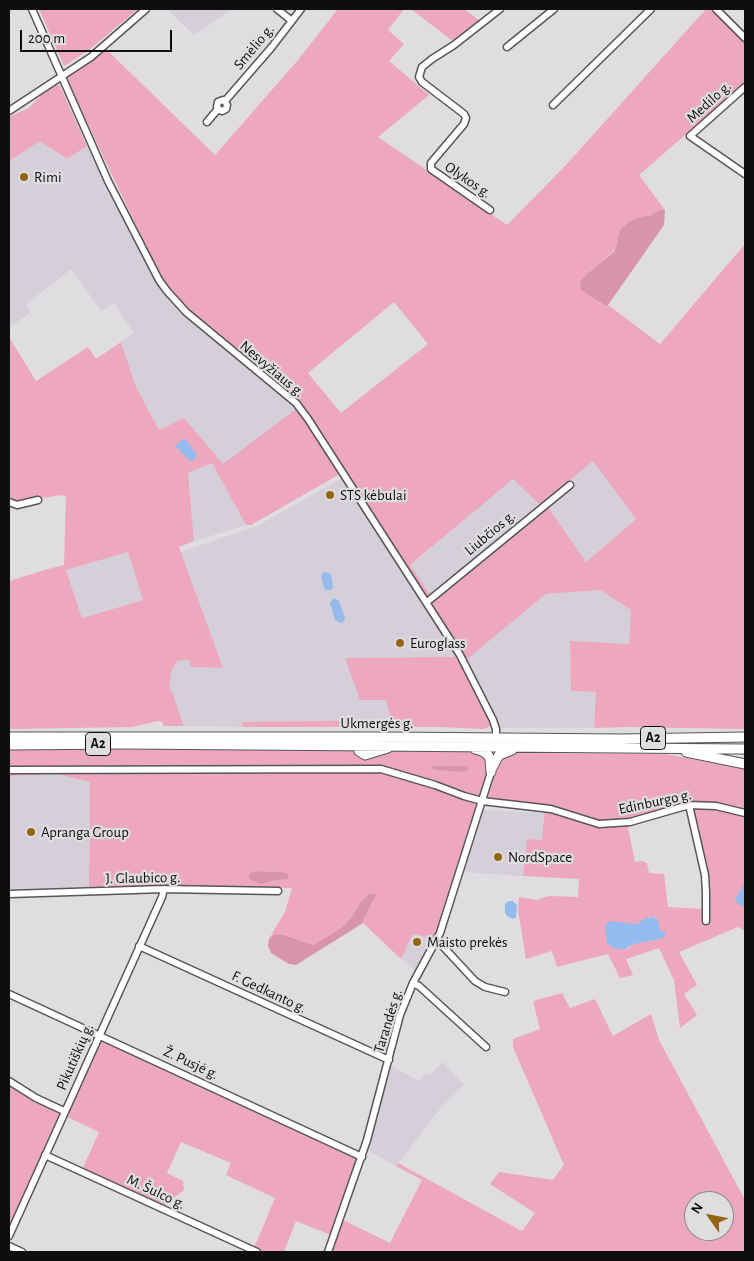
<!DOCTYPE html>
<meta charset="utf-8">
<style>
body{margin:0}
#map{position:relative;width:754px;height:1261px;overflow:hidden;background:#dfdde0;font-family:"Alegreya Sans",sans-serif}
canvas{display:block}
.frame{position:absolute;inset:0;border:10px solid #0f0e0f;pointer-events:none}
.north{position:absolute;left:684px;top:1191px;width:50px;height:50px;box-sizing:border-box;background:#dfdde0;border:1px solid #8c8a8c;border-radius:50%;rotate:303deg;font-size:14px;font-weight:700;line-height:20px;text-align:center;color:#0f0e0f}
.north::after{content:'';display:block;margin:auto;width:18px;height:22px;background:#946613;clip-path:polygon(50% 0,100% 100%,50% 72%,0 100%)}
.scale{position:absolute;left:20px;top:30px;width:152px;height:22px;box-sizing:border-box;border:2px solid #0f0e0f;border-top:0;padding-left:6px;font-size:15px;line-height:18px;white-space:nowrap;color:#0f0e0f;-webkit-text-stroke:4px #dfdde0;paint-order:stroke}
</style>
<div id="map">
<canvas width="754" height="1261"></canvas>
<div class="frame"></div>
<div class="north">N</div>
<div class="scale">200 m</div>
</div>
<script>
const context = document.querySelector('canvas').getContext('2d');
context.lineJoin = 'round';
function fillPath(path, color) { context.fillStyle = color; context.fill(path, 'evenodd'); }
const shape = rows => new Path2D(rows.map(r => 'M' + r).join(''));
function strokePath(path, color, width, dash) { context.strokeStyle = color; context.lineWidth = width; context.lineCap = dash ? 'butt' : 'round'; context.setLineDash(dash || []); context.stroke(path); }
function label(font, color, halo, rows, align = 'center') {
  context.font = font + ' "Alegreya Sans",sans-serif'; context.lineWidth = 4.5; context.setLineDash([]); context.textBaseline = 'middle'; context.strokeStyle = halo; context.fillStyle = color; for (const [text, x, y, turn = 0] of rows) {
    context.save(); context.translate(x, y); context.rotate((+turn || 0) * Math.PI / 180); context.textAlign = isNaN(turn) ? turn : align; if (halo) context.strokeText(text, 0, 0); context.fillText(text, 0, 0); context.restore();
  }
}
const built = shape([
 [167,9,231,9,227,13,194,35],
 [40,141,67,159,87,146,145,261,170,302,181,313,296,409,223,464,184,418,159,431,136,387,121,342,134,333,114,303,101,311,71,269,26,304,30,313,9,327,9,161],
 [593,461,637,519,586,562,548,507,434,600,410,566,513,478,540,505],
 [212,463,246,525,194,541,188,473],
 [344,477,458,657,386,700,391,721,242,722,243,727,184,726,173,694,168,688,171,673,177,661,190,660,190,667,222,668,181,552,257,526],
 [128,552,143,600,82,618,66,570],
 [600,590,631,610,629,645,570,642,572,691,596,692,594,728,500,728,466,660,546,594],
 [57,774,90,782,89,887,9,889,9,776],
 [484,810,544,813,542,840,527,839,523,876,463,872],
 [413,934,434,939,416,971,401,959],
 [442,1062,464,1085,439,1110,396,1166,367,1150,391,1066,419,1081,427,1073,430,1076]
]);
const green = shape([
 [39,9,138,9,89,50,64,66],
 [338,9,404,9,388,30,404,44,389,61,429,95,378,137,507,225,566,165,706,9,713,9,745,43,745,83,639,175,665,210,629,222,621,228,618,236,617,244,613,252,588,273,597,301,604,305,608,305,660,344,745,244,745,729,628,727,594,728,596,692,571,691,570,641,629,644,631,610,600,590,546,594,466,660,438,613,308,413,291,394,185,306,159,274,67,80,69,75,106,49,215,155,298,60],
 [394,302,428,344,341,413,308,373],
 [593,461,636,519,586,562,548,507,434,600,410,565,513,479,540,505],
 [411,9,464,9,479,20,454,42],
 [57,85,60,86,87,146,67,159,40,141,9,161,9,117,29,108,41,95,54,86],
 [9,337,36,381,88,347,96,359,121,342,136,387,159,430,184,418,223,464,296,409,340,474,251,525,246,525,212,463,188,473,194,541,179,547,223,668,190,667,190,660,177,661,171,673,169,688,173,694,184,726,164,726,162,722,158,721,132,727,9,729,9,581,48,569,64,565,66,497,62,495,16,502,9,499],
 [128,552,143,600,82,618,66,570],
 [458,657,490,721,491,725,489,727,483,729,440,727,243,727,241,722,391,720,386,700,360,700,345,658],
 [74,749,355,750,360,757,367,759,388,751,479,751,485,755,487,770,434,939,413,934,401,959,363,923,364,918,377,894,360,903,351,918,341,928,313,945,284,935,274,935,269,939,285,912,292,888,167,886,89,887,90,782,57,774,9,776,9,750],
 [256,871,281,872,287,879,271,881,251,872],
 [509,753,665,754,745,769,745,931,738,927,679,952,697,985,684,994,697,1015,680,1028,674,980,659,948,626,959,633,975,620,978,608,954,557,967,553,954,551,951,526,959,518,910,519,897,536,900,549,896,578,897,579,879,523,876,527,839,542,840,545,806,488,798,499,759],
 [688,808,701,877,703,909,668,907,664,874,649,873,647,863,642,861,635,862,628,827],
 [649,917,655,917,658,920,659,928,662,931,661,939,633,944,628,949,606,941,606,925,637,924],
 [562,993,570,1008,595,999,613,1036,651,1014,659,1040,745,1200,745,1252,331,1252,343,1220,390,1243,422,1180,396,1166,398,1163,522,1231,535,1213,490,1184,499,1172,553,1180,564,1165,513,1047,513,1039,540,1029,533,1001],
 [694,1201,724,1201,724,1231,694,1231],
 [100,1038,354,1156,357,1162,331,1235,296,1221,284,1252,264,1252,254,1248,275,1198,226,1175,231,1163,181,1142,167,1173,183,1181,184,1190,164,1206,82,1170,99,1132,65,1116],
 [9,1085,61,1113,9,1231]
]);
const forest = shape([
 [660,210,665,210,664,225,608,305,604,305,581,290,580,285,581,281,588,273,614,252,617,244,618,236,621,228,629,222,637,218,651,215],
 [434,766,466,766,469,769,465,772,436,770,431,768],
 [255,871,281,872,288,874,289,876,287,879,271,881,261,884,249,879,249,874],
 [370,894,377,894,364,918,363,923,296,965,289,964,271,953,268,946,269,939,274,935,284,935,313,945,341,928,351,918,360,903]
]);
const water = shape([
 [185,438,197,455,193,461,190,461,175,446],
 [324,572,331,574,333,588,331,590,326,590,324,588,321,575],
 [334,598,339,601,345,618,344,621,341,623,335,620,330,603],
 [745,882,745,906,743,906,739,905,735,899],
 [509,901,513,901,517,905,516,917,513,919,507,916,505,913,505,904],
 [654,917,658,920,660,930,666,933,664,937,661,939,634,944,623,950,611,947,607,943,605,927,609,921,637,924,646,918]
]);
const minor = shape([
 [32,9,108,181,159,280,167,291,186,312,296,403,308,419,460,655,493,720,496,729,496,738],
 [277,9,292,21],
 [716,9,745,38],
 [507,47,554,9],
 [745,87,690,136,745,174],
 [225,101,271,48,301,9],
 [553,105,651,9],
 [218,109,222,111,226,109,227,105,225,101],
 [218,109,217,107,218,102,223,100,225,101],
 [9,111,91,57,146,9],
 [207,122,218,109],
 [490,210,431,169,431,163,464,124,466,118,464,114,422,82,419,77,422,67,432,59,454,45,500,9],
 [9,502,17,505,38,500],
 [427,602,570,485],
 [9,770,381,769,435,785,464,796,482,801,551,809,599,824,630,822,689,805,716,806,745,813],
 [689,805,705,875,706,893,706,921],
 [9,894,164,889,278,891],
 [437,940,475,981,485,987,505,992],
 [139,946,389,1060],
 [413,983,419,986,486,1047],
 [9,994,362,1157],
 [9,1081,36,1098,64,1111],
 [45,1155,257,1252],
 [9,1236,162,897,164,889],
 [9,1246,22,1252],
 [328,1252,367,1140,400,1015,413,983,440,933,491,772]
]);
const highway = shape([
 [9,737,386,737,621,739,745,737],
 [9,745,124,744,745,749],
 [360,746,359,751,365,755,388,748],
 [475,749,482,751,488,755,490,759,491,772],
 [686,752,745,764],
 [492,768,499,755,512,750]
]);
const markers = [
 [24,177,5,"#946613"],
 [330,495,5,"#946613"],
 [400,643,5,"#946613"],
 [31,832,5,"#946613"],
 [498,857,5,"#946613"],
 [417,942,5,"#946613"]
];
const shields = [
 [653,738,25],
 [98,744,25]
];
const shieldNames = [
 ["A2",653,738],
 ["A2",98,744]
];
const streetNames = [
 ["Smėlio g.",254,47,-50],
 ["Medilo g.",709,102,-42],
 ["Olykos g.",468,180,34],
 ["Nesvyžiaus g.",272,369,40],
 ["Liubčios g.",490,533,-40],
 ["Ukmergės g.",377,723],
 ["Edinburgo g.",655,802,-12],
 ["J. Glaubico g.",143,878,-1],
 ["F. Gedkanto g.",269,992,25],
 ["Tarandės g.",388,1021,-73],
 ["Pikutiškių g.",75,1057,-66],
 ["Ž. Pusjė g.",191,1063,25],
 ["M. Šulco g.",156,1192,25]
];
const poiNames = [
 ["Rimi",34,177],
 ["STS kėbulai",340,495],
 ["Euroglass",410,643],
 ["Apranga Group",41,832],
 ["NordSpace",508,857],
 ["Maisto prekės",427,942]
];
fillPath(built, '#d4cfd9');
fillPath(green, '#eda8bd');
fillPath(forest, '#d895a9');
fillPath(water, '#95baee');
strokePath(minor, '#575558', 9);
strokePath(highway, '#575558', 11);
strokePath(minor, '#fff', 6);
strokePath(highway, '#fff', 9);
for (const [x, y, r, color] of markers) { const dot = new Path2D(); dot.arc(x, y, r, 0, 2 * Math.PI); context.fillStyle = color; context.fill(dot); strokePath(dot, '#dfdde0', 2); }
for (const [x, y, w] of shields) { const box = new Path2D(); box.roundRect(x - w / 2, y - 11.5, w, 23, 4); context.fillStyle = '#dfdde0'; context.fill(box); strokePath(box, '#0f0e0f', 1); }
label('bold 14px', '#0f0e0f', null, shieldNames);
label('15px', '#0f0e0f', '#dfdde0', streetNames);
label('15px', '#0f0e0f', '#dfdde0', poiNames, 'left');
</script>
